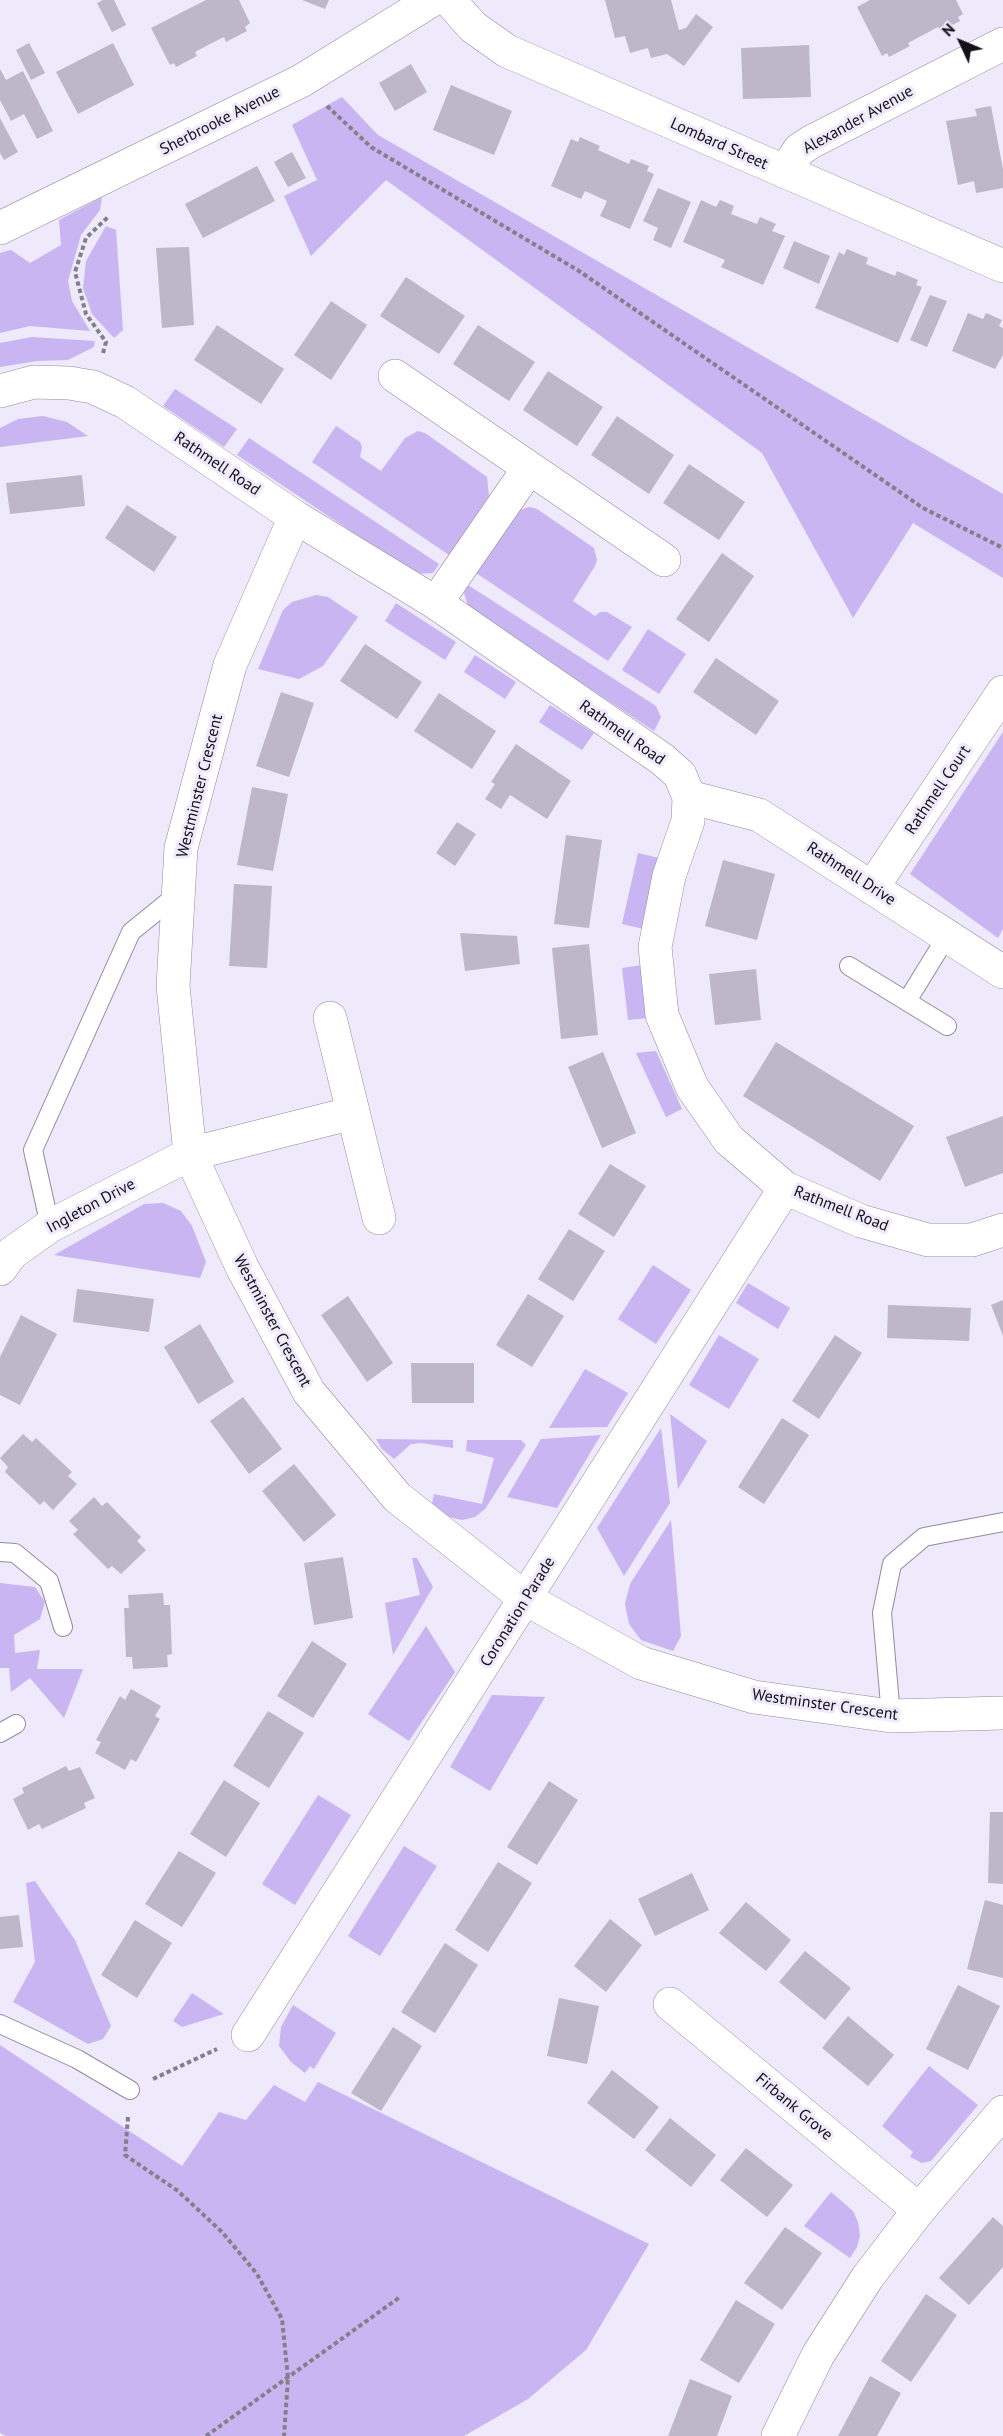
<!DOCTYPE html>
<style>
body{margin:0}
#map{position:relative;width:1003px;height:2436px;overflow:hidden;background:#eee9fb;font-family:"PT Sans",sans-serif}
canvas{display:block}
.north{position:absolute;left:931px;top:12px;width:60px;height:60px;-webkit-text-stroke:4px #eee9fb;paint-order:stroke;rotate:314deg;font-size:16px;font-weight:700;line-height:24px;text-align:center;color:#131117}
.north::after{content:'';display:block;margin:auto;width:21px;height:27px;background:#131117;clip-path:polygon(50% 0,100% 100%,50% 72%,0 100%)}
</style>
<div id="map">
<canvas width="1003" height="2436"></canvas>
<div class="north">N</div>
</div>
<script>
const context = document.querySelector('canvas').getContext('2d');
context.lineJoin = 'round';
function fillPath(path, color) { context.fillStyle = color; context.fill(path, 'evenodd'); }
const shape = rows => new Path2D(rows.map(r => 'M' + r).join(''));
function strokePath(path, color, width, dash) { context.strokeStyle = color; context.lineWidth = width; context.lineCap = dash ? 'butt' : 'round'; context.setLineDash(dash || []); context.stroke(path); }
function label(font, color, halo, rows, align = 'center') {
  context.font = font + ' "PT Sans",sans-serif'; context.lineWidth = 6; context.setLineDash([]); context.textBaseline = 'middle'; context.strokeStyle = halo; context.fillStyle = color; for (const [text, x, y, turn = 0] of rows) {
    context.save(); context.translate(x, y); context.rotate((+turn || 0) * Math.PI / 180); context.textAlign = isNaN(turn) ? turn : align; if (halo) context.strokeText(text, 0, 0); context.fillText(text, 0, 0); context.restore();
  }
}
const green = shape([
 [342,97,378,135,1003,494,1003,578,913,523,853,618,762,453,386,180,311,256,284,196,317,180,292,125],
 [102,197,100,210,81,235,68,281,72,301,90,331,30,326,0,333,0,253,11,250,30,263,61,245,59,220],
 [106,226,116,230,123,330,114,338,92,314,83,288,86,261],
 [32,337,95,341,94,347,68,360,37,361,0,367,0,343],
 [175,389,237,429,224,447,163,406],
 [43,416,67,422,88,436,0,447,0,428,18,419],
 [336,426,360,442,362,447,360,457,381,471,405,438,418,431,425,433,487,477,489,496,449,555,312,462],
 [249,438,439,564,433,573,415,574,237,455],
 [529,507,537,509,594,548,597,560,595,566,573,601,595,616,600,612,607,612,632,627,608,661,476,573,520,510],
 [468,585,656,706,661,717,654,731,469,609,464,593],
 [316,595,328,597,358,617,323,666,299,679,258,669,283,610,292,602],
 [396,603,456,642,445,660,385,621],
 [648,629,686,654,659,694,622,670],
 [475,655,516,682,505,699,464,672],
 [550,705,594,733,582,750,539,722],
 [1003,732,1003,929,998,938,910,874],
 [638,853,659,858,644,929,622,924],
 [642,965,648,1018,628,1020,622,968],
 [656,1051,682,1109,666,1117,636,1053],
 [163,1203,181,1211,192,1226,206,1262,200,1278,54,1255,144,1204],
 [653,1265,691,1290,656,1344,618,1319],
 [748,1283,790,1308,778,1329,736,1303],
 [719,1335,759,1359,729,1409,689,1385],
 [585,1369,628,1393,607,1427,549,1428],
 [670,1414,707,1441,678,1489],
 [661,1428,670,1503,624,1576,597,1528],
 [601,1435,557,1508,507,1497,541,1439],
 [376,1439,453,1440,453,1448,422,1443,411,1444,394,1459,382,1449],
 [467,1440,521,1440,526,1445,485,1509,475,1517,462,1520,449,1517,432,1503,434,1494,482,1504,494,1458,466,1451],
 [671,1520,681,1636,673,1651,641,1640,629,1624,625,1604,630,1584],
 [412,1558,417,1558,433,1587,393,1655,385,1603,420,1595],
 [0,1583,35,1587,45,1602,40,1619,14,1635,15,1653,40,1650,37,1669,83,1669,64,1718,30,1678,11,1692,9,1668,0,1668],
 [426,1626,455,1672,409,1741,368,1714],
 [492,1695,545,1697,490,1791,450,1767],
 [318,1795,351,1815,295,1905,262,1884],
 [404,1846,437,1866,380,1956,348,1936],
 [35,1881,75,1940,111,2026,103,2039,88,2044,13,2002,35,1962,26,1883],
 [192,1993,224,2014,182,2027,173,2021],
 [293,2005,336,2033,314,2069,310,2066,305,2073,291,2062,279,2046,281,2027],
 [0,2045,182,2166,219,2112,246,2120,274,2085,305,2102,318,2082,649,2244,586,2350,528,2399,464,2436,6,2436,0,2433],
 [929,2066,978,2105,931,2161,922,2163,910,2157,913,2152,882,2126],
 [831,2192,853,2211,858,2222,860,2235,857,2247,850,2258,804,2226]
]);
const building = shape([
 [103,0,114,0,126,25,112,32,97,3],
 [206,0,239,0,250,23,245,27,247,31,226,42,224,37,210,44,195,52,197,56,176,67,174,63,170,65,151,28],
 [302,0,329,0,325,9],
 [605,0,671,0,679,30,686,28,696,14,713,27,684,66,667,54,651,58,648,48,630,53,625,36,615,38],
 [870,0,956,0,963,14,958,17,960,21,941,31,938,27,908,43,910,46,889,57,887,53,882,56,857,7],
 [29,43,45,73,31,80,16,50],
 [113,43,134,85,78,114,56,72],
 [809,45,811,97,743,99,741,48],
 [411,64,427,92,395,111,379,83],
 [0,69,6,80,23,71,53,131,37,139,24,114,11,121,0,100],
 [451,85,512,111,494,155,433,130],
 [991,106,1003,169,1003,188,976,193,974,181,958,185,946,121,977,116,975,109],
 [0,118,18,152,4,160,0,153],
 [580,137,600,146,598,150,629,164,631,159,649,166,647,171,654,174,630,229,600,216,607,201,585,191,581,199,551,186,571,139,578,142],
 [292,152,306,178,288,187,274,162],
 [257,166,275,201,203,238,185,204],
 [658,188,691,202,671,248,653,240,658,228,643,221],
 [701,200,716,207,720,200,734,206,731,214,757,224,760,217,776,224,772,231,785,236,763,285,721,267,725,260,683,242],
 [794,241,830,256,819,284,783,268],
 [189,247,194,325,162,328,156,248],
 [847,249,868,258,866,264,895,276,897,271,918,280,916,285,922,287,898,343,815,308,839,252,844,255],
 [406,277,465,316,439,354,380,316],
 [930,295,947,301,927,347,910,340],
 [331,301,367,325,331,380,294,355],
 [968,313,983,319,986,313,1002,320,999,326,1003,328,1003,355,995,369,952,351],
 [217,325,284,369,261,404,194,360],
 [478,325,535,362,509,401,453,364],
 [548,371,603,407,577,446,523,410],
 [617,416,674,455,649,494,591,455],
 [689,464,745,502,719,540,663,503],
 [82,475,85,506,10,514,6,483],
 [127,505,177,537,154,572,105,538],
 [722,553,754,576,709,642,676,619],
 [365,644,422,682,397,719,340,681],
 [716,658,779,701,756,735,693,692],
 [281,692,314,703,289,777,256,766],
 [439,693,496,731,472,769,414,731],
 [516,744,571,781,547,819,510,795,501,809,485,799,495,784,491,782],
 [252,787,288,794,273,871,237,865],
 [457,822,476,834,455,866,436,853],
 [566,835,602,840,589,928,554,924],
 [723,860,775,874,757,940,705,926],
 [234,884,272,886,267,968,229,966],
 [460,933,517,936,520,964,465,971],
 [589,944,598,1035,561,1039,552,948],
 [756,969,761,1020,715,1025,709,974],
 [776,1042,914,1126,880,1181,743,1096],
 [603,1052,636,1133,602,1148,568,1067],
 [1003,1116,1003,1173,965,1187,946,1137],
 [610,1164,646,1186,614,1237,578,1214],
 [569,1229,605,1251,573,1301,538,1279],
 [77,1289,154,1299,149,1332,73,1322],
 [528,1294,564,1316,532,1367,496,1345],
 [348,1296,393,1363,367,1382,321,1315],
 [1003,1300,1003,1336,991,1305],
 [888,1305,971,1308,969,1341,887,1338],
 [21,1315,57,1334,20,1405,0,1395,0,1357],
 [200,1324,234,1382,198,1404,164,1347],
 [835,1335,862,1353,819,1419,792,1401],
 [411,1363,474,1363,474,1403,412,1403],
 [243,1397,282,1449,249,1474,210,1421],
 [782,1418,809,1435,764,1504,738,1487],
 [23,1434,32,1442,36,1438,72,1472,68,1476,77,1484,53,1510,44,1501,40,1505,5,1472,8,1467,0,1458],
 [294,1464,336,1515,304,1542,262,1491],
 [94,1497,102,1506,107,1502,141,1537,137,1541,146,1550,121,1574,112,1566,108,1569,73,1534,78,1530,69,1521],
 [343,1557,353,1618,314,1625,304,1563],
 [163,1593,164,1605,170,1605,172,1654,167,1655,168,1667,133,1669,132,1657,126,1657,124,1608,129,1608,128,1595],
 [312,1641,347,1664,313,1718,277,1696],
 [131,1689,161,1706,155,1716,160,1719,136,1762,131,1759,125,1770,95,1753,101,1742,96,1740,120,1696,125,1700],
 [268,1711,304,1733,269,1788,233,1766],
 [66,1766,69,1771,80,1767,95,1798,84,1803,86,1808,42,1829,39,1824,28,1830,13,1799,24,1793,22,1788],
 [224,1780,260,1803,226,1857,190,1834],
 [549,1781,578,1800,537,1865,507,1847],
 [990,1812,1003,1812,1003,1884,988,1883],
 [179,1851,216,1873,182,1927,145,1904],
 [498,1862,532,1883,488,1952,455,1930],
 [692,1873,709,1910,655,1936,638,1899],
 [985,1900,1003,1905,1003,1978,967,1969],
 [746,1902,791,1940,766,1971,719,1933],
 [19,1915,23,1947,0,1949,0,1917],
 [610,1919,642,1945,606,1992,574,1966],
 [135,1920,172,1943,137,1998,101,1975],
 [445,1943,478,1965,435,2033,401,2012],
 [805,1951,851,1988,825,2020,779,1982],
 [958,1985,1000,2006,968,2070,926,2049],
 [559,1998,599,2006,587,2064,547,2056],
 [848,2016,894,2055,868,2086,822,2048],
 [393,2027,422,2046,381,2111,351,2093],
 [612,2070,659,2107,634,2139,587,2103],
 [670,2118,716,2155,691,2187,645,2150],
 [746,2148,793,2185,767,2217,720,2180],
 [993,2217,1003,2226,1003,2267,969,2305,939,2278],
 [785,2227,822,2253,782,2310,744,2283],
 [926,2294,957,2315,911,2382,881,2361],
 [736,2300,775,2324,739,2383,700,2360],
 [870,2376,901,2393,877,2436,838,2436],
 [690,2379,732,2396,717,2436,668,2436]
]);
const path = shape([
 [327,106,371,147,579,271,923,508,1003,548],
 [103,353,106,342,86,314,75,272,86,238,109,216],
 [153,2079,217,2049],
 [128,2117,125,2155,178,2191,222,2232,257,2274,282,2319,288,2378,284,2436],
 [206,2436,400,2297]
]);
const service = shape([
 [849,966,947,1026],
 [907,1001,947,936],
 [50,1226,33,1150,131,932,179,893],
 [0,1552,15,1553,49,1581,63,1627],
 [891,1716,882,1613,892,1564,924,1537,1003,1522],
 [0,1733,16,1724],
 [0,2024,77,2059,130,2090]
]);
const minor = shape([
 [449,0,473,27,507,51,1003,266],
 [785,172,799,150,811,142,1003,44],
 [0,228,301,81,432,0],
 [395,376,664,560],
 [295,517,230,665,181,848,173,986,190,1154,242,1267,309,1392,397,1497,526,1599,641,1663,754,1697,891,1716,1003,1713],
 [436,603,529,468],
 [689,797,759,815,1003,972],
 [872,888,1003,692],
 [330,1018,379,1218],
 [0,1269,12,1253,50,1226,190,1154,353,1113],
 [670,2004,919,2210],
 [248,2035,785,1188],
 [778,2436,818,2355,867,2278,919,2210,1003,2112]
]);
const tertiary = shape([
 [0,391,34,382,69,383,93,387,125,402,295,517,436,603,662,759,680,775,689,797,688,821,669,876,655,947,662,1015,692,1087,729,1140,785,1188,861,1221,928,1240,972,1240,1003,1230]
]);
const streetNames = [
 ["Alexander Avenue",858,120,-29],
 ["Sherbrooke Avenue",220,121,-27],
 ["Lombard Street",719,144,24],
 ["Rathmell Road",217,464,34],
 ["Rathmell Road",622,733,35],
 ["Westminster Crescent",200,786,-76],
 ["Rathmell Court",938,790,-56],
 ["Rathmell Drive",851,874,33],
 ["Ingleton Drive",91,1206,-28],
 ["Rathmell Road",841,1209,21],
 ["Westminster Crescent",272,1321,62],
 ["Coronation Parade",518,1612,-58],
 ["Westminster Crescent",825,1705,8],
 ["Firbank Grove",794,2107,40]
];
fillPath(green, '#c9b5f1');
fillPath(building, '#bdb7c9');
strokePath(service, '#918b9c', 20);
strokePath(minor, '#918b9c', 34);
strokePath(tertiary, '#918b9c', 34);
strokePath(path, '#837f8b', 4, [4.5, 3]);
strokePath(service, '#fff', 18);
strokePath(minor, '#fff', 33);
strokePath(tertiary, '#fff', 33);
label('16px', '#131117', '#eee9fb', streetNames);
</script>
